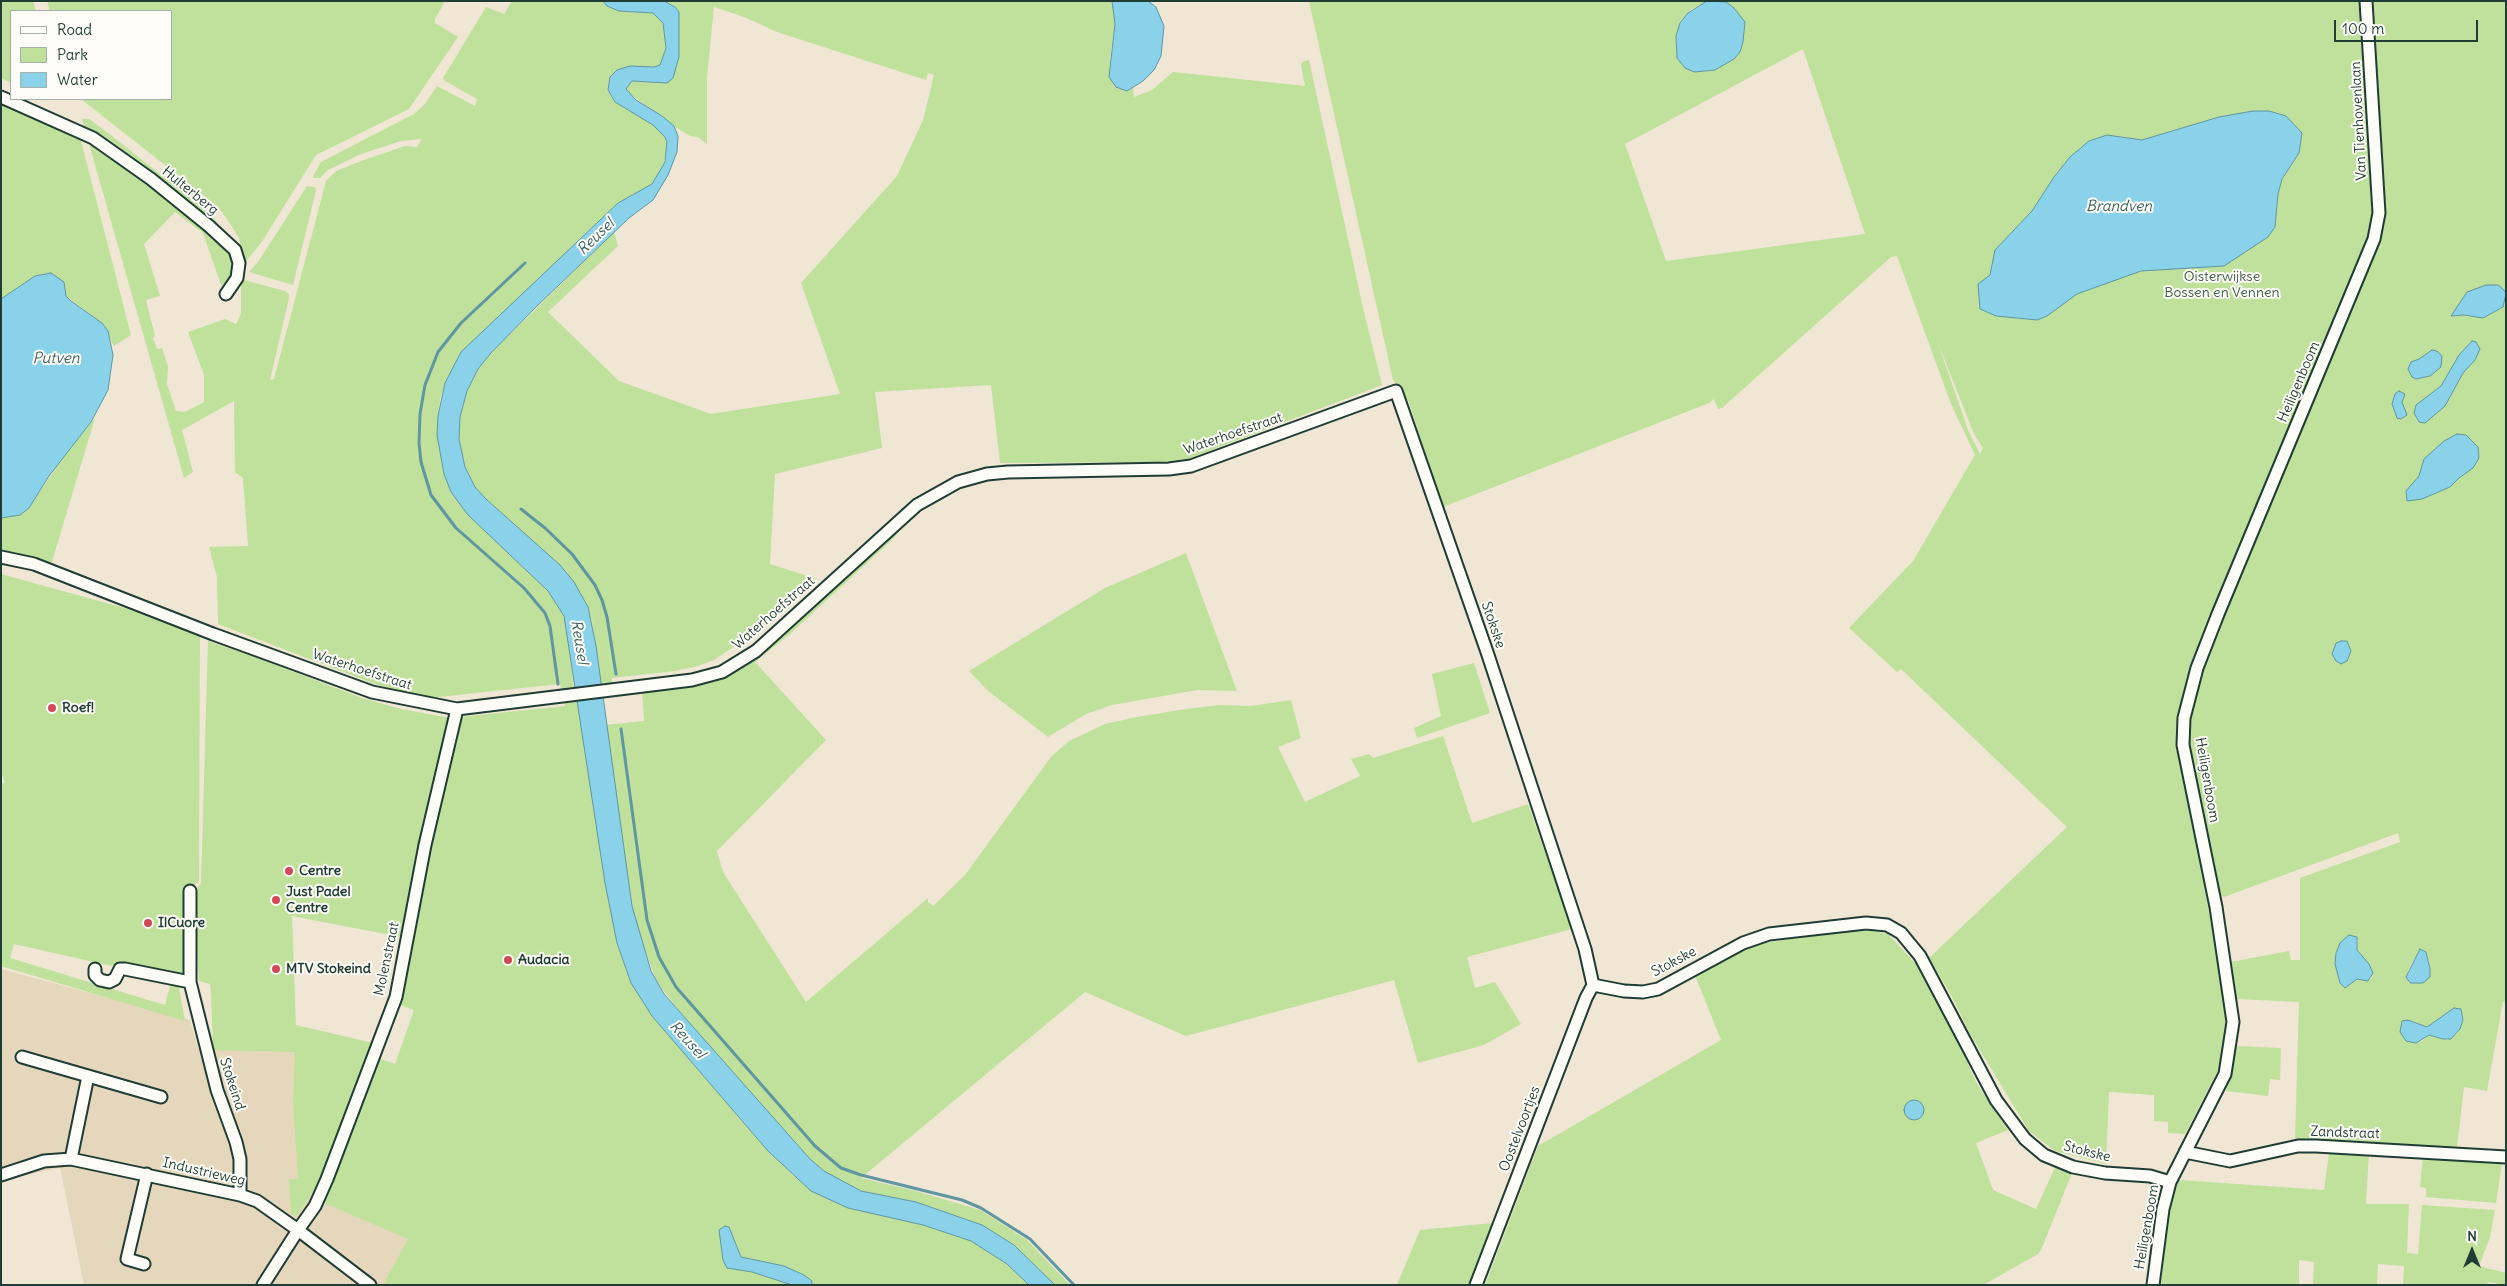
<!DOCTYPE html>
<style>
body{margin:0}
#map{position:relative;width:2507px;height:1286px;overflow:hidden;background:#efe6d4;font-family:Delius,sans-serif}
canvas{display:block}
.frame{position:absolute;inset:0;border:2px solid #1f3d34;pointer-events:none}
.legend{position:absolute;left:10px;top:10px;width:162px;height:90px;box-sizing:border-box;background:#fdfcf7;border:1px solid #a4b0a9;margin:0;padding:6px 9px;list-style:none;font-size:15px;color:#1f3d34}
.legend li{display:flex;align-items:center;gap:10px;height:25px}
.legend b{width:25px;border:1px solid #a4b0a9}
.north{position:absolute;left:2447px;top:1226px;width:50px;height:50px;-webkit-text-stroke:4px #fdfcf7;paint-order:stroke;rotate:0deg;font-size:14px;font-weight:700;line-height:20px;text-align:center;color:#1f3d34}
.north::after{content:'';display:block;margin:auto;width:18px;height:22px;background:#1f3d34;clip-path:polygon(50% 0,100% 100%,50% 72%,0 100%)}
.scale{position:absolute;left:2334px;top:20px;width:144px;height:22px;box-sizing:border-box;border:2px solid #1f3d34;border-top:0;padding-left:6px;font-size:15px;line-height:18px;white-space:nowrap;color:#1f3d34;-webkit-text-stroke:4px #fdfcf7;paint-order:stroke}
</style>
<div id="map">
<canvas width="2507" height="1286"></canvas>
<div class="frame"></div>
<ul class="legend">
<li><b style="height:6px;background:#fdfcf7"></b>Road</li>
<li><b style="height:14px;background:#bfe19b"></b>Park</li>
<li><b style="height:14px;background:#89d2ea"></b>Water</li>
</ul>
<div class="north">N</div>
<div class="scale">100 m</div>
</div>
<script>
const context = document.querySelector('canvas').getContext('2d');
context.lineJoin = 'round';
function fillPath(path, color) { context.fillStyle = color; context.fill(path, 'evenodd'); }
const shape = rows => new Path2D(rows.map(r => 'M' + r).join(''));
function strokePath(path, color, width, dash) { context.strokeStyle = color; context.lineWidth = width; context.lineCap = dash ? 'butt' : 'round'; context.setLineDash(dash || []); context.stroke(path); }
function label(font, color, halo, rows, align = 'center') {
  context.font = font + ' Delius,sans-serif'; context.lineWidth = 4; context.setLineDash([]); context.textBaseline = 'middle'; context.strokeStyle = halo; context.fillStyle = color; for (const [text, x, y, turn = 0] of rows) {
    context.save(); context.translate(x, y); context.rotate((+turn || 0) * Math.PI / 180); context.textAlign = isNaN(turn) ? turn : align; if (halo) context.strokeText(text, 0, 0); context.fillText(text, 0, 0); context.restore();
  }
}
const built = shape([
 [1,969,190,1020,198,1049,297,1051,309,1194,411,1239,384,1285,84,1285,60,1168,6,1179,1,1163]
]);
const green = shape([
 [1,1,33,1,36,11,11,11,11,83,1,78],
 [47,1,445,1,435,19,435,23,458,37,409,109,316,155,263,240,244,264,239,238,227,219,217,206,81,99,171,99,171,11,50,11],
 [512,1,603,1,607,6,630,12,653,13,659,18,665,28,666,38,664,57,660,65,654,67,630,66,608,85,608,90,611,97,659,129,667,141,667,154,660,173,652,184,618,203,572,246,445,383,440,400,438,416,451,492,468,515,538,581,559,604,567,627,574,689,562,690,560,684,429,698,388,689,218,624,217,577,209,547,248,546,243,478,235,472,234,401,182,430,193,472,184,478,82,119,89,119,108,133,203,208,216,221,229,243,232,264,231,274,226,283,221,285,203,233,175,212,144,244,160,296,146,300,155,336,153,338,157,349,162,348,168,367,167,384,176,411,185,412,204,402,204,375,188,332,225,319,236,324,241,314,241,282,244,280,285,291,289,294,289,298,270,380,274,379,326,181,336,171,361,161,405,146,417,147,422,139,401,141,361,154,328,170,320,178,314,178,313,176,321,162,414,114,425,104,437,86,475,106,477,99,445,81,443,78,486,7,504,14],
 [664,1,1112,1,1115,24,1110,59,1127,91,1133,88,1134,97,1152,90,1173,72,1305,86,1301,66,1302,62,1309,60,1363,308,1382,385,1188,459,1164,462,1000,463,991,385,875,392,882,448,775,474,770,564,817,579,754,633,714,660,698,666,675,671,612,678,612,685,601,686,592,621,584,599,560,565,486,499,475,487,465,467,459,439,460,417,467,391,478,369,490,354,614,232,618,246,548,312,619,381,711,414,840,394,801,283,897,176,923,120,934,75,928,73,926,80,777,32,744,17,714,7,707,77,707,144,698,137,690,136,674,126,626,91,628,83,632,81,667,83,678,32,679,12,675,7],
 [1309,1,1707,1,1690,10,1680,23,1744,32,1725,1,2506,1,2506,1004,2503,1001,2487,1091,2464,1087,2457,1147,2295,1140,2299,1002,2237,999,2231,962,2289,951,2291,960,2300,960,2300,878,2400,842,2398,833,2224,897,2219,895,2217,884,2204,885,2224,993,2227,1041,2218,1070,2185,1134,2168,1133,2168,1122,2154,1121,2154,1095,2109,1092,2106,1164,2055,1151,2029,1131,1969,1032,1951,995,1929,958,2067,827,1901,669,1897,672,1849,628,1913,561,1975,455,1951,404,1897,256,1891,257,1722,408,1718,409,1714,399,1709,403,1443,507,1409,403,1401,388,1393,380],
 [1803,49,1865,234,1666,261,1625,144],
 [1938,343,1974,434,1983,448,1980,454,1968,430],
 [2358,939,2357,950,2369,964,2373,973,2372,978,2368,981,2357,979,2345,988,2341,984],
 [2426,952,2430,969,2408,983,2408,970,2414,959],
 [2462,1012,2463,1020,2457,1034,2447,1040,2429,1035,2421,1042,2405,1022,2414,1022,2427,1027,2440,1017],
 [1,103,80,137,131,335,114,346,102,323,66,296,65,285,35,276,1,299],
 [307,186,315,187,316,190,293,285,249,272,258,262],
 [95,418,51,565,1,553,1,518,20,515,29,508,70,447],
 [900,530,894,538,790,634,755,662,826,740,717,851,723,872,806,1002,928,898,928,902,933,906,965,875,1051,757,1069,741,1105,724,1137,717,1186,709,1219,705,1251,706,1291,700,1301,738,1278,747,1305,802,1360,776,1351,759,1369,754,1373,758,1443,736,1472,823,1528,804,1572,929,1467,957,1475,988,1495,982,1521,1024,1484,1045,1418,1063,1394,980,1186,1036,1085,992,861,1178,916,1191,980,1210,1027,1240,1070,1285,1055,1285,1014,1245,982,1225,916,1202,861,1191,824,1171,810,1159,686,1020,657,982,637,930,632,906,605,725,644,721,642,691,717,677],
 [1186,553,1237,691,1197,690,1112,705,1086,714,1048,737,987,690,969,671,1105,588],
 [1,574,128,609,200,637,199,881,186,893,186,977,107,965,14,944,10,958,165,1005,171,982,178,983,185,1021,1,966,1,784,5,783,1,772],
 [208,641,255,657,362,698,401,709,450,718,446,746,401,937,292,916,296,1025,373,1043,316,1187,297,1216,291,1214,289,1179,298,1179,293,1102,295,1052,208,1050,213,1045,211,996,210,984,199,981,194,894,201,883],
 [1474,663,1490,713,1417,738,1414,728,1441,716,1432,674],
 [576,698,583,728,605,883,617,943,631,983,652,1016,768,1151,793,1175,848,1208,923,1225,971,1241,1007,1264,1029,1285,812,1285,812,1281,804,1275,784,1266,741,1257,735,1241,727,1268,752,1272,792,1285,383,1285,408,1239,322,1202,335,1175,378,1058,395,1064,414,1010,397,1004,426,860,460,717,565,706,564,700],
 [1852,931,1873,931,1888,934,1916,964,1928,983,1946,1015,1977,1084,2008,1130,1976,1143,1993,1190,2036,1209,2057,1163,2074,1168,2041,1250,2038,1254,1983,1285,1485,1285,1538,1146,1721,1040,1695,975,1755,944],
 [2237,1046,2281,1048,2280,1080,2270,1079,2268,1096,2226,1091],
 [2329,1153,2369,1153,2366,1204,2409,1204,2407,1253,2418,1254,2422,1205,2495,1210,2490,1237,2479,1266,2506,1273,2506,1285,2488,1282,2487,1285,2403,1285,2404,1266,2378,1264,2377,1285,2313,1285,2314,1262,2299,1260,2299,1285,2156,1285,2162,1236,2178,1180,2324,1190],
 [2423,1155,2502,1163,2496,1203,2426,1197,2426,1188,2420,1187],
 [1493,1223,1470,1285,1397,1285,1420,1230]
]);
const water = shape([
 [603,1,664,1,675,7,679,12,679,57,673,78,667,83,632,81,626,89,636,100,662,116,674,126,678,136,677,152,668,175,653,200,629,218,536,307,490,354,478,369,467,391,460,417,459,439,465,467,475,487,486,499,560,565,574,582,588,607,596,646,632,906,651,971,664,994,810,1159,824,1171,861,1191,916,1202,982,1225,1014,1245,1055,1285,1029,1285,1007,1264,971,1241,923,1225,848,1208,811,1191,768,1151,652,1016,631,983,617,943,605,883,564,616,548,591,468,515,451,492,444,474,437,435,438,416,445,383,461,352,618,203,652,184,665,162,667,141,664,136,653,125,615,102,608,90,610,77,617,70,630,66,654,67,660,65,666,48,663,23,653,13,619,11,607,6,603,1],
 [1112,1,1148,1,1156,7,1164,26,1161,56,1154,70,1143,81,1127,91,1116,87,1109,77,1115,24,1112,1],
 [1707,1,1726,2,1734,8,1745,22,1743,42,1740,52,1734,59,1715,70,1694,72,1685,68,1677,58,1676,36,1680,23,1688,13,1707,1],
 [2253,111,2269,111,2286,116,2302,133,2299,153,2282,179,2278,194,2275,227,2268,237,2224,266,2141,271,2077,294,2047,316,2037,320,1996,316,1980,309,1978,284,1990,275,1995,250,2032,211,2054,177,2070,157,2089,141,2107,135,2142,140,2219,117,2253,111],
 [51,273,64,282,66,296,71,301,102,323,108,331,113,355,108,390,91,422,49,476,29,508,20,515,1,518,1,299,35,276,51,273],
 [2486,285,2498,285,2503,289,2506,293,2503,307,2483,318,2464,315,2451,316,2467,292,2486,285],
 [2472,341,2476,342,2480,349,2475,360,2463,373,2445,406,2425,423,2419,422,2414,413,2416,405,2441,386,2459,355,2472,341],
 [2432,350,2437,351,2442,356,2441,367,2430,376,2416,379,2412,377,2408,369,2411,362,2419,359,2432,350],
 [2399,391,2405,394,2402,402,2407,415,2401,419,2397,418,2392,404,2395,394,2399,391],
 [2457,434,2466,435,2478,447,2479,458,2473,468,2459,478,2450,487,2422,499,2407,501,2406,491,2419,476,2424,459,2444,441,2457,434],
 [2341,641,2347,641,2351,651,2347,661,2341,664,2336,661,2332,654,2336,643,2341,641],
 [2349,935,2357,937,2357,950,2369,964,2373,973,2368,981,2357,979,2345,988,2340,983,2335,964,2336,953,2340,943,2349,935],
 [2420,949,2426,952,2430,969,2430,977,2423,983,2410,983,2406,977,2420,949],
 [2454,1008,2461,1009,2463,1020,2460,1029,2451,1039,2443,1039,2429,1035,2416,1043,2406,1041,2400,1032,2402,1021,2408,1020,2427,1027,2454,1008],
 '1904 1110a10 10 0 1 1 20 0a10 10 0 1 1-20 0Z',
 [725,1226,729,1227,741,1257,784,1266,804,1275,812,1281,812,1285,792,1285,752,1272,727,1268,723,1260,719,1230,725,1226]
]);
const stream = shape([
 [525,263,461,323,438,352,425,385,420,414,419,443,421,462,431,495,456,528,524,588,545,613,550,626,558,684],
 [521,509,545,528,572,554,595,585,602,600,607,617,616,674],
 [621,729,647,920,659,957,676,987,815,1146,841,1168,861,1175,962,1200,981,1208,1030,1239,1074,1285]
]);
const street = shape([
 [1,97,93,138,151,179,209,226,235,250,239,263,237,278,226,294],
 [1,557,34,564,213,634,372,692,457,709,692,680,722,672,756,651,917,505,958,482,987,474,1008,472,1169,469,1191,466,1396,391,1487,652,1585,949,1593,985,1624,991,1643,992,1658,989,1743,943,1769,934,1866,923,1887,925,1901,933,1920,956,1996,1100,2025,1139,2044,1155,2073,1167,2105,1173,2150,1176,2170,1182],
 [190,891,190,982,217,1090,236,1142,240,1159,240,1195],
 [95,969,95,975,100,980,109,982,115,979,120,969,125,969,190,982],
 [22,1057,161,1097],
 [2185,1152,2230,1161,2298,1146,2316,1146,2506,1157],
 [71,1159,88,1076],
 [1,1175,44,1161,71,1159,240,1195,257,1201,298,1230,263,1285],
 [144,1264,127,1259,147,1174],
 [370,1285,298,1230,315,1206,327,1179,396,997,425,845,457,709],
 [1476,1285,1586,998,1593,985],
 [2153,1285,2163,1209,2170,1182,2225,1074,2233,1022,2216,907,2183,745,2184,718,2197,668,2218,614,2374,239,2379,213,2366,1]
]);
const markers = [
 [52,708,5,"#d1495b"],
 [289,871,5,"#d1495b"],
 [276,900,5,"#d1495b"],
 [148,923,5,"#d1495b"],
 [508,960,5,"#d1495b"],
 [276,969,5,"#d1495b"]
];
const streetNames = [
 ["Van Tienhovenlaan",2359,121,-93],
 ["Hulterberg",190,191,39],
 ["Heiligenboom",2299,382,-67],
 ["Waterhoefstraat",1233,434,-19],
 ["Waterhoefstraat",774,613,-41],
 ["Stokske",1493,625,71],
 ["Waterhoefstraat",362,670,18],
 ["Heiligenboom",2207,780,80],
 ["Molenstraat",387,959,-78],
 ["Stokske",1674,962,-28],
 ["Stokeind",232,1084,72],
 ["Oostelvoortjes",1520,1129,-69],
 ["Zandstraat",2345,1133,2],
 ["Stokske",2087,1152,14],
 ["Industrieweg",204,1172,13],
 ["Heiligenboom",2147,1227,-80]
];
const parkNames = [
 ["Oisterwijkse",2222,277],
 ["Bossen en Vennen",2222,293]
];
const poiNames = [
 ["Roef!",62,708],
 ["Centre",299,871],
 ["Just Padel",286,892],
 ["Centre",286,908],
 ["IlCuore",158,923],
 ["Audacia",518,960],
 ["MTV Stokeind",286,969]
];
const waterNames = [
 ["Brandven",2119,207],
 ["Reusel",596,237,-44],
 ["Putven",56,359],
 ["Reusel",579,642,81],
 ["Reusel",687,1040,48]
];
fillPath(built, '#e5d7bc');
fillPath(green, '#bfe19b');
fillPath(water, '#89d2ea');
strokePath(water, '#5f96a1', 1);
strokePath(stream, '#5f96a1', 3);
strokePath(street, '#1f3d34', 15);
strokePath(street, '#fdfcf7', 11);
for (const [x, y, r, color] of markers) { const dot = new Path2D(); dot.arc(x, y, r, 0, 2 * Math.PI); context.fillStyle = color; context.fill(dot); strokePath(dot, '#fdfcf7', 2); }
label('14px', '#1f3d34', '#fdfcf7', streetNames);
label('14px', '#3f5e49', '#fdfcf7', parkNames);
label('bold 14px', '#1f3d34', '#fdfcf7', poiNames, 'left');
label('italic 15px', '#3a6262', '#fdfcf7', waterNames);
</script>
